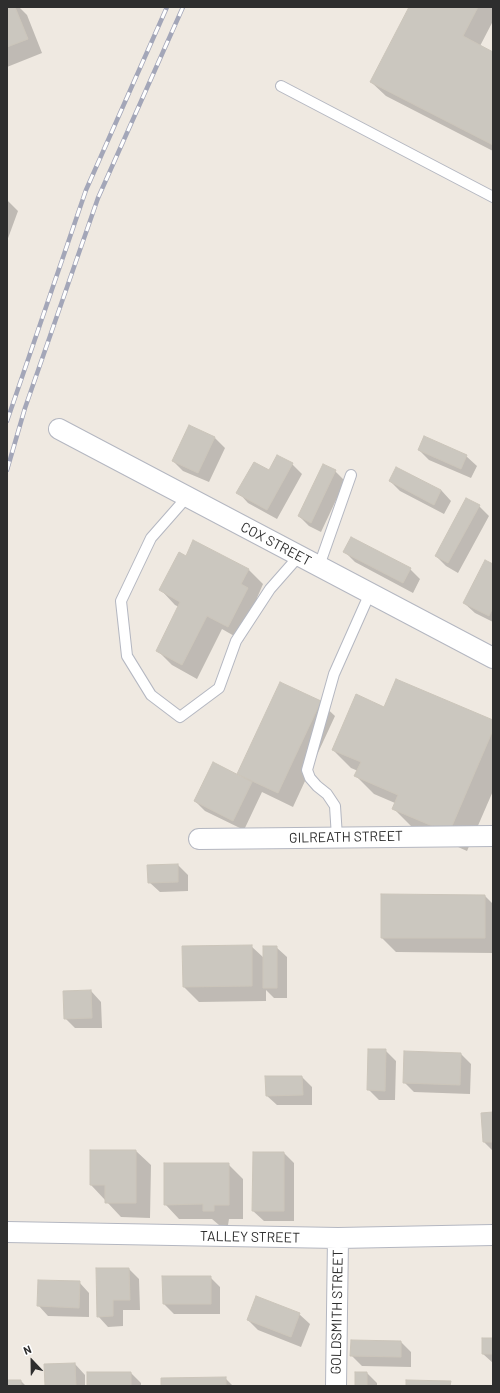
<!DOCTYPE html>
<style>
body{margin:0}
#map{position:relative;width:500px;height:1393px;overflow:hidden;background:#efe9e1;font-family:Barlow,sans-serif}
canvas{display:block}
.frame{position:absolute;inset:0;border:8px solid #2e2e2e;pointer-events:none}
.north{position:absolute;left:12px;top:1341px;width:40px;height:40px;-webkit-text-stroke:3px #fff;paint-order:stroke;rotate:338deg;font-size:11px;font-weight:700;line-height:16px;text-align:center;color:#2e2e2e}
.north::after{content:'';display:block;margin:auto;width:14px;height:18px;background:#2e2e2e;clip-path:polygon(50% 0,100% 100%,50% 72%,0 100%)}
</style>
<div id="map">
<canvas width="500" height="1393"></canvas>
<div class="frame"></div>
<div class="north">N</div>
</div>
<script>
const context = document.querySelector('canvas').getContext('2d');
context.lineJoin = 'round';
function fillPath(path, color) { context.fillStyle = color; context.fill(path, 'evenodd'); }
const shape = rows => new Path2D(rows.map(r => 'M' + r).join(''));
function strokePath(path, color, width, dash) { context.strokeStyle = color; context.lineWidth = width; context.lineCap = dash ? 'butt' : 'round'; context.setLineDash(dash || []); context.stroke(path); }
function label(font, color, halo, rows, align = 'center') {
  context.font = font + ' Barlow,sans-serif'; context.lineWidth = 3; context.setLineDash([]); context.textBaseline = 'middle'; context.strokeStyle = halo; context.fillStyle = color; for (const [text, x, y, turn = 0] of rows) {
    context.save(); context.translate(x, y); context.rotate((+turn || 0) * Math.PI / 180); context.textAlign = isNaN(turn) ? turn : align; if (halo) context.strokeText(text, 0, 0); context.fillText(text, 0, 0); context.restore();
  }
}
const shadow = shape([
 [7,7,19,7,27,15,42,53,7,67],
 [410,7,493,7,493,21,480,46,493,53,493,151,386,96,371,82],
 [7,200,18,211,7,241],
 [189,426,215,438,225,448,209,482,183,471,173,461],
 [419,450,466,456,477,466,471,478,429,460],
 [292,464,302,474,277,519,248,503,238,492,269,471],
 [335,471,345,481,321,532,309,526,299,516],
 [390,481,441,490,451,501,444,514,400,491],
 [479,506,489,516,458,573,446,566,436,556],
 [194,542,249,570,263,584,257,598,262,603,243,641,222,629,197,679,172,665,157,650,179,607,175,605,161,590,186,557],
 [344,551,410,569,420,579,413,593,355,562],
 [493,566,493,622,475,613,464,603],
 [320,702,335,716,293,807,262,792,244,830,205,811,195,801,243,778,238,774],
 [385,708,493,721,493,791,467,851,411,826,393,808,395,803,374,794,356,776,358,771,351,768,333,750],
 [178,865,188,875,188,891,160,892,149,882],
 [485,896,493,904,493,953,396,952,382,938],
 [251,946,264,958,276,947,287,957,287,998,274,998,266,990,266,1001,199,1002,184,987],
 [91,991,101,1002,102,1028,75,1028,65,1018],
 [385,1050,396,1061,395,1100,379,1100,368,1089],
 [461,1054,471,1064,470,1094,414,1092,404,1082],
 [302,1077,312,1087,312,1105,277,1105,266,1095],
 [493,1113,493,1151,484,1142],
 [136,1151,151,1165,150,1218,121,1217,91,1185],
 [284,1153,294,1163,294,1221,264,1221,253,1211],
 [228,1164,243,1179,243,1219,229,1219,228,1225,219,1225,212,1219,179,1219,165,1204],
 [97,1269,129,1269,139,1279,140,1310,123,1310,123,1326,108,1327,98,1316],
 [164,1277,210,1277,220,1287,220,1314,174,1314,164,1304],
 [79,1282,89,1293,89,1317,48,1316,38,1305],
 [299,1314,310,1324,301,1347,258,1330,248,1320],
 [493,1339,493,1363,483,1354],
 [401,1342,411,1352,411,1367,362,1366,352,1356],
 [75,1364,85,1375,85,1386,46,1386],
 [131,1373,141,1383,141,1386,88,1386],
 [367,1373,377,1383,377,1386,356,1386],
 [225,1378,233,1386,162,1386],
 [7,1381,21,1381,26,1386,7,1386]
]);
const building = shape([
 [7,7,15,7,28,39,7,47,7,7],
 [409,7,478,7,463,36,493,52,493,145,370,82,409,7],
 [189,425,215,437,198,473,172,461,189,425],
 [424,436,467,455,461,469,418,450,424,436],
 [277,455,293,463,267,510,236,493,254,462,269,470,277,455],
 [323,464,336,470,311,523,298,516,323,464],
 [396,467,441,490,434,505,389,481,396,467],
 [466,498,480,505,448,563,435,556,466,498],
 [351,537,411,568,403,583,343,552,351,537],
 [193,540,249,569,241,584,248,588,228,627,207,616,182,665,156,651,180,602,159,590,179,552,186,556,193,540],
 [485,560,493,564,493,607,489,616,463,603,485,560],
 [396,679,493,720,493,730,449,833,392,809,398,795,354,776,361,762,332,750,356,694,384,707,396,679],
 [280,682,321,701,278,793,237,774,280,682],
 [213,762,252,782,233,821,194,801,213,762],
 [178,864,178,882,148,883,147,865,178,864],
 [381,894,485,895,485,938,381,938,381,894],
 [252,945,252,986,183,987,182,946,252,945],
 [263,946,277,946,277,988,263,988,263,946],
 [91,990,92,1018,64,1019,63,991,91,990],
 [368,1049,386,1049,385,1091,367,1090,368,1049],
 [404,1051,461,1053,460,1085,403,1083,404,1051],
 [265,1076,302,1076,303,1095,266,1096,265,1076],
 [493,1112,493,1142,483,1142,481,1113,493,1112],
 [90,1150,136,1150,136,1203,105,1203,105,1185,90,1185,90,1150],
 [253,1152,284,1152,284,1211,252,1211,253,1152],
 [164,1163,229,1163,229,1205,214,1205,214,1211,203,1211,203,1204,164,1205,164,1163],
 [96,1268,129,1268,130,1300,113,1300,113,1316,97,1317,96,1268],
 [162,1276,211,1276,211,1304,163,1304,162,1276],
 [38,1280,80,1281,79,1308,37,1306,38,1280],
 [256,1296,300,1313,291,1337,247,1320,256,1296],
 [482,1338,493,1338,493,1354,482,1354,482,1338],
 [351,1340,401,1341,401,1357,350,1356,351,1340],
 [75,1363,76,1386,45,1386,44,1364,75,1363],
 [87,1372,131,1372,131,1386,87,1386,87,1372],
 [355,1372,367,1372,367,1386,355,1386,355,1372],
 [226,1377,226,1386,161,1386,161,1378,226,1377],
 [7,1380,21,1380,21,1386,7,1386,7,1380],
 [406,1380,451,1381,450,1386,406,1386,406,1380]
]);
const service = shape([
 [281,86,493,197],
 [187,497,151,538,121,601,127,656,151,695,180,717,219,688,236,641,270,589,299,556],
 [319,566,351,475],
 [337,837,335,806,327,794,317,786,310,778,307,770,334,674,370,593]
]);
const minor = shape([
 [59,429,493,658],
 [199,839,493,836],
 [7,1232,338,1238,493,1235],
 [336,1386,338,1238]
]);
const rail = shape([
 [7,421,86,190,167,7],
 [7,470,25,408,98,198,183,7]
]);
const streetNames = [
 ["COX STREET",276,544,28],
 ["GILREATH STREET",346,837,-1],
 ["TALLEY STREET",250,1237,1],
 ["GOLDSMITH STREET",337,1312,-89]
];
fillPath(shadow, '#0003');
fillPath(building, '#cbc7bf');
strokePath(building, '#cbc5ba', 1);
strokePath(service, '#b4b7c1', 12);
strokePath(minor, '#b4b7c1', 22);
strokePath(service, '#fff', 10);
strokePath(minor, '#fff', 20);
strokePath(rail, '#a3a6b8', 4.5);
strokePath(rail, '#fff', 3, [9]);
label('14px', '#2e2e2e', '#fff', streetNames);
</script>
